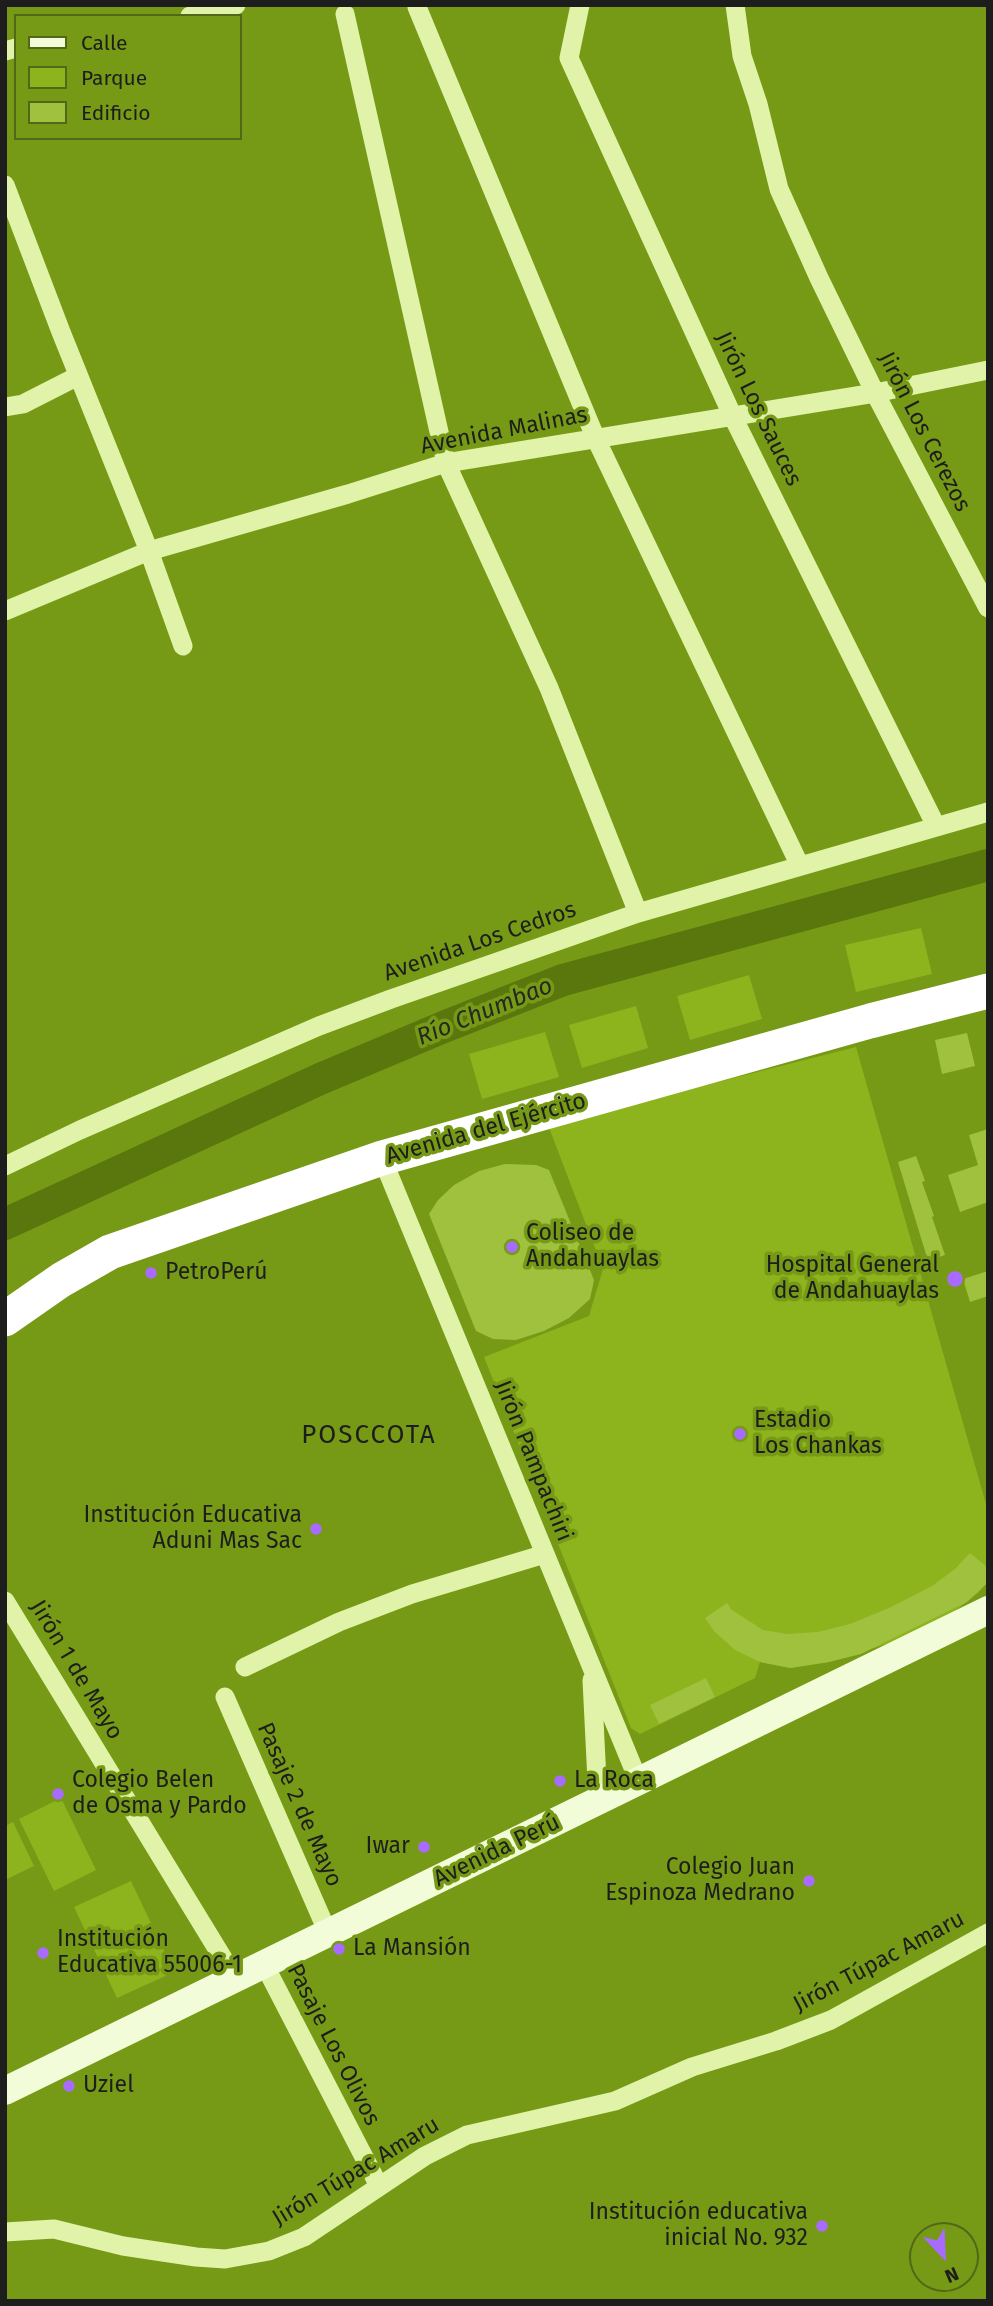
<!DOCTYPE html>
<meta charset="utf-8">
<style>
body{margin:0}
#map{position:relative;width:993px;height:2306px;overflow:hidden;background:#769a15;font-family:"Fira Sans",sans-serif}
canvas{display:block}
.frame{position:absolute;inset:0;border:7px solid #1d1d1d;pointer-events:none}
.legend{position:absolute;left:14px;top:14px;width:228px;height:126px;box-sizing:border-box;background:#769a15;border:2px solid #526818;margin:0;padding:9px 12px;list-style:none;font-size:21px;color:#1d1d1d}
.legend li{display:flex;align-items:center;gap:14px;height:35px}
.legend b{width:35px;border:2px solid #526818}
.north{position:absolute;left:909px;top:2222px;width:70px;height:70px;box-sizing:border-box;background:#769a15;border:2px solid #526818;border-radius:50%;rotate:157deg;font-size:19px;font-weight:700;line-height:28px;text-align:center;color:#1d1d1d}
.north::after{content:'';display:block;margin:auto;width:24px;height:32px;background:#a96bff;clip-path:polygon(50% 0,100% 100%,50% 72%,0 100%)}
</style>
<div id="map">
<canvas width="993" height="2306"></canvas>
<div class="frame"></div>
<ul class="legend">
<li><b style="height:9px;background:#f3fcd9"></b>Calle</li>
<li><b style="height:19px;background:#8db41d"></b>Parque</li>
<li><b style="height:19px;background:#9fc13d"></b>Edificio</li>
</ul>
<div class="north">N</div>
</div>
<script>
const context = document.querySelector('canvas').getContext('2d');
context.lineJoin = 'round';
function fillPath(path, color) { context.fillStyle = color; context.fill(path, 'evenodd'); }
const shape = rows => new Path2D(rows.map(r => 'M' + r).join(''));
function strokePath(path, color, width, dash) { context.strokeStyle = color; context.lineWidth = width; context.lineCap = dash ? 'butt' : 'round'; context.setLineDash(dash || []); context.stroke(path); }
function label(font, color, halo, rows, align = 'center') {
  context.font = font + ' "Fira Sans",sans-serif'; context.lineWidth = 7; context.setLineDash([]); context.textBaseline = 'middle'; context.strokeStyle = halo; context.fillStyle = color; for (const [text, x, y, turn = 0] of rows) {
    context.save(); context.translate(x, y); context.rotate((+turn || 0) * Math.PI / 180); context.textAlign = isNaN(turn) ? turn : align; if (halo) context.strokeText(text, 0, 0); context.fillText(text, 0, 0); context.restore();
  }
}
const green = shape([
 [921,928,932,974,856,992,845,945],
 [749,975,762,1019,690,1040,677,996],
 [636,1006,648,1048,582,1068,569,1025],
 [545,1032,559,1077,482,1099,469,1054],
 [856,1047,988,1511,988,1582,978,1593,950,1615,903,1639,829,1662,790,1668,760,1662,755,1678,640,1734,631,1728,484,1357,589,1316,603,1269,548,1125],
 [61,1798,96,1870,54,1891,19,1819],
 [13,1822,34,1866,5,1880,5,1826],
 [131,1881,174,1972,117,1998,74,1907]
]);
const river = shape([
 [5,1224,320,1079,446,1026,563,980,988,865]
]);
const building = shape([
 [967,1033,975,1066,942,1074,935,1040],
 [988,1129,988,1202,960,1212,948,1175,978,1165,969,1135],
 [916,1156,925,1181,922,1182,934,1216,932,1217,945,1255,928,1261,898,1162],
 [505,1164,536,1165,549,1170,594,1280,590,1299,569,1318,544,1331,516,1340,493,1339,476,1331,429,1214,438,1200,454,1185,479,1171],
 [988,1271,988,1296,970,1302,963,1279],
 [970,1553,988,1568,988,1582,967,1602,861,1654,829,1662,790,1668,760,1662,735,1650,714,1631,705,1618,727,1603,732,1610,763,1630,787,1634,818,1632,850,1624,889,1608,932,1586,955,1569],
 [706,1678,715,1697,659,1724,650,1705]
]);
const street = shape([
 [580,5,569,58,733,417,936,826],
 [735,5,742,56,758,104,779,189,819,278,875,393,988,608],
 [417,7,596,439,800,866],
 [345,14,446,463,549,688,638,913],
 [190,16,236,5],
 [5,51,16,48],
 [5,185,61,332,149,551,183,646],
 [5,407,23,404,78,376],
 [5,611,149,551,348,494,446,463,875,393,988,370],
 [382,1158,639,1782],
 [5,1166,80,1130,319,1026,391,999,638,913,988,812],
 [5,1601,235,1978],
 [245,1667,339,1622,412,1594,545,1554],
 [592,1680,598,1801],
 [225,1697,328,1933],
 [264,1964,379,2186],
 [5,2232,54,2229,123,2246,196,2257,225,2259,269,2251,304,2237,425,2156,467,2135,615,2101,692,2067,776,2041,831,2020,988,1933]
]);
const secondary = shape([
 [5,2091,988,1610]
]);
const highway = shape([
 [5,1319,61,1280,110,1252,382,1158,870,1021,988,991]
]);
const markers = [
 [512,1247,7,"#a96bff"],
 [151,1273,7,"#a96bff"],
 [955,1279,9,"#a96bff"],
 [740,1434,7,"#a96bff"],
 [316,1529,7,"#a96bff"],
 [560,1781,7,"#a96bff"],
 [58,1794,7,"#a96bff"],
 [424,1847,7,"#a96bff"],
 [809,1881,7,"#a96bff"],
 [339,1949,7,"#a96bff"],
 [43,1953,7,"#a96bff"],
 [69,2086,7,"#a96bff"],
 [822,2226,7,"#a96bff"]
];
const streetNames = [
 ["Jirón Los Sauces",758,409,64],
 ["Avenida Malinas",504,431,-11],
 ["Jirón Los Cerezos",924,432,63],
 ["Avenida Los Cedros",480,942,-19],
 ["Avenida del Ejército",486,1129,-16],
 ["Jirón Pampachiri",533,1461,68],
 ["Jirón 1 de Mayo",76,1670,59],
 ["Pasaje 2 de Mayo",299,1805,66],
 ["Avenida Perú",497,1851,-26],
 ["Jirón Túpac Amaru",879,1962,-28],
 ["Pasaje Los Olivos",333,2045,63],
 ["Jirón Túpac Amaru",356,2172,-31]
];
const poiNames = [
 ["Coliseo de",526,1234],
 ["Andahuaylas",526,1260],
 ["Hospital General",939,1266,"right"],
 ["de Andahuaylas",939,1292,"right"],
 ["PetroPerú",165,1273],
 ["Estadio",754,1421],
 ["Los Chankas",754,1447],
 ["Institución Educativa",302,1516,"right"],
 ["Aduni Mas Sac",302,1542,"right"],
 ["Colegio Belen",72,1781],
 ["de Osma y Pardo",72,1807],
 ["La Roca",574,1781],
 ["Iwar",410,1847,"right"],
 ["Colegio Juan",795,1868,"right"],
 ["Espinoza Medrano",795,1894,"right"],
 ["Institución",57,1940],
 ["Educativa 55006-1",57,1966],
 ["La Mansión",353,1949],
 ["Uziel",83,2086],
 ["Institución educativa",808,2213,"right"],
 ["inicial No. 932",808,2239,"right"]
];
const waterNames = [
 ["Río Chumbao",485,1012,-22]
];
const quarterNames = [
 ["POSCCOTA",369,1436]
];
fillPath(green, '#8db41d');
strokePath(river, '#59770d', 32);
fillPath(building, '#9fc13d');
strokePath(street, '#e0f3a9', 19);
strokePath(secondary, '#f3fcd9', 28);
strokePath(highway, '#fff', 35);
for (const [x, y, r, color] of markers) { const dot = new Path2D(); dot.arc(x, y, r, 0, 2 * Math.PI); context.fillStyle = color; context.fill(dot); strokePath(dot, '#769a15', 2.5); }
label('23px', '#1d1d1d', '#769a15', streetNames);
label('23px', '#1d1d1d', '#769a15', poiNames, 'left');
label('italic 24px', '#262822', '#769a15', waterNames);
context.letterSpacing = '2px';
label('26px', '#1d1d1d', '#769a15', quarterNames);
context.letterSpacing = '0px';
</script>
